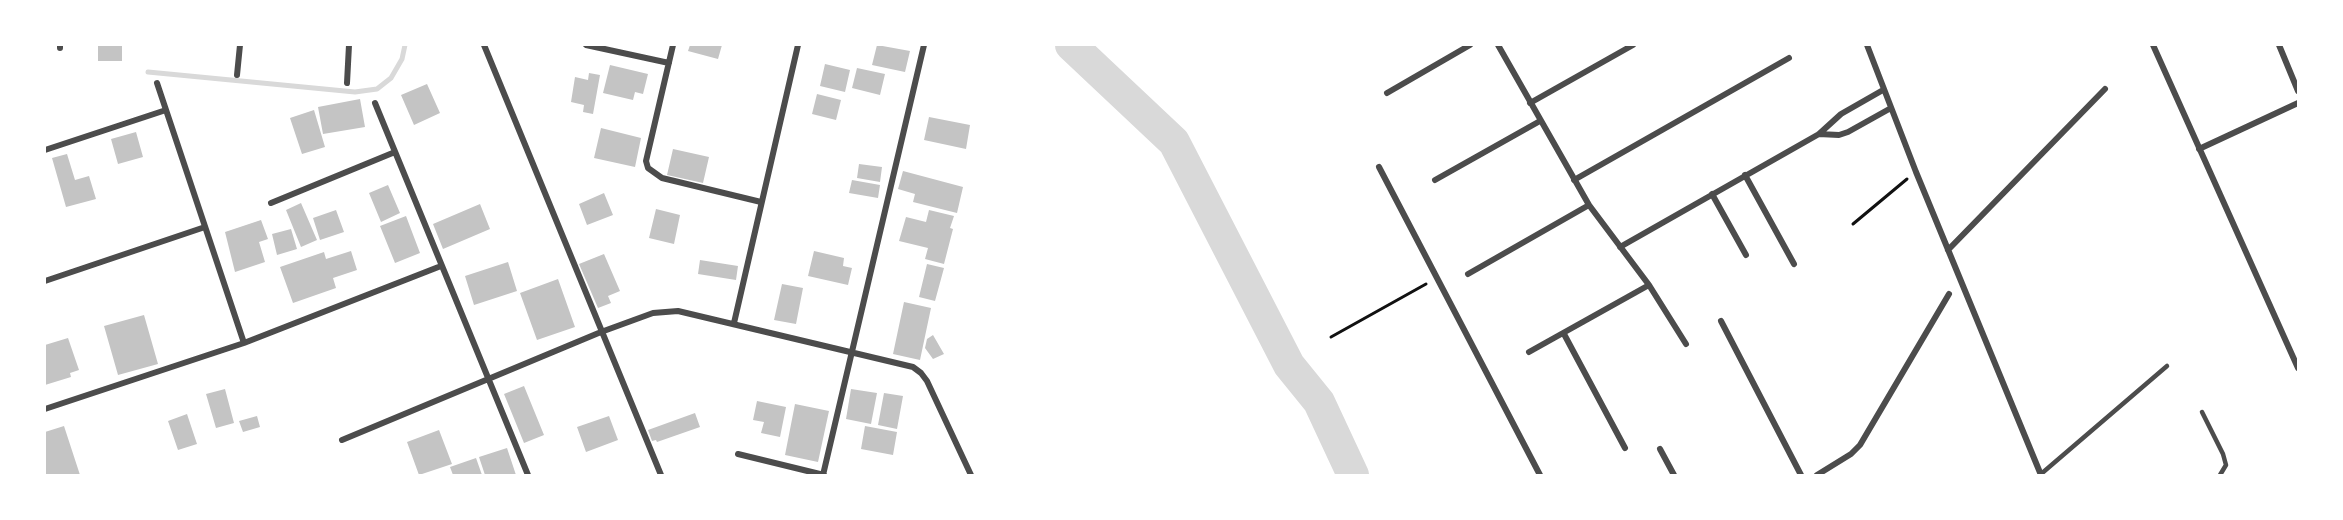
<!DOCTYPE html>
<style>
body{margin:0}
#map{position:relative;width:2343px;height:520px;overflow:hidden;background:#fff;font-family:"Sofia Sans Condensed",sans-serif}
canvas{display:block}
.frame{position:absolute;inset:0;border:46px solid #fff;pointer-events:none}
</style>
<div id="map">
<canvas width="2343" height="520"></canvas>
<div class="frame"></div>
</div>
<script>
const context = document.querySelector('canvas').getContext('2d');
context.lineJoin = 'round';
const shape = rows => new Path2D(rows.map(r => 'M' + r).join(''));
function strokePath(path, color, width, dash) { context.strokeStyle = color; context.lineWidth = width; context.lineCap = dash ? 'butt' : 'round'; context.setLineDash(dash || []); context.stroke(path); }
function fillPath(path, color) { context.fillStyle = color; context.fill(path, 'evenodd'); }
const stream = shape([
 [148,72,355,92,377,89,391,78,402,59,405,45]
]);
const river = shape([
 [1071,45,1174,142,1289,365,1319,402,1353,475]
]);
const building = shape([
 [98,45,122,45,122,61,98,61],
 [690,45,722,45,718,59,688,51],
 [877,45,910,51,905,72,872,65],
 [825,64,850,70,845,92,820,86],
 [610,65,648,74,643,94,635,92,633,100,603,93],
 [857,68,885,74,880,95,852,88],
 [589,73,600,75,593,114,583,112,584,105,571,102,575,77,588,80],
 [427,84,440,113,414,125,401,95],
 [817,94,841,100,836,120,812,114],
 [360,99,365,127,323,134,318,107],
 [314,110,325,147,302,154,290,118],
 [929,117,970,125,966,149,924,140],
 [601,128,641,138,635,167,594,158],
 [136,132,143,157,118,164,111,139],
 [673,149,709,157,703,183,667,175],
 [67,154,75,180,89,176,96,199,66,207,52,158],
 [859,164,882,167,880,182,857,178],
 [903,171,963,187,957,213,913,202,915,194,898,189],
 [852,180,880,185,878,198,849,193],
 [388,185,400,213,381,222,369,193],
 [604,193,613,215,587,225,579,204],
 [301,203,317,240,301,247,286,210],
 [480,204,490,229,443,249,433,224],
 [656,209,680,215,674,244,649,238],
 [336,210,344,232,320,240,313,218],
 [929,210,954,216,950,228,953,229,944,264,925,259,928,248,899,241,906,217,926,222],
 [406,216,420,253,395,263,380,226],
 [261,220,268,239,259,242,265,262,235,272,225,232],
 [291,229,297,249,277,255,272,234],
 [351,251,357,270,333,278,336,288,293,303,280,267,324,252,326,259],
 [814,251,844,258,843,266,852,268,848,285,808,276],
 [604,254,620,291,608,296,611,303,598,308,579,264],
 [700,260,738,266,736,280,698,274],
 [508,262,517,291,474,305,465,276],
 [927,264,944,268,935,301,919,297],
 [558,279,575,327,537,340,520,293],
 [782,284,803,288,796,324,774,320],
 [904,302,931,308,920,360,893,354],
 [144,315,158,364,118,375,104,326],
 [933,335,944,354,933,359,925,348,927,339],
 [68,338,79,370,70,373,71,377,45,385,45,345],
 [524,386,544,435,524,443,504,394],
 [225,389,234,423,216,428,206,394],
 [851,389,877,393,871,424,846,419],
 [884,393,903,396,897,429,878,425],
 [757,401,786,407,780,437,761,433,764,422,753,420],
 [795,404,829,411,818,462,785,455],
 [695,413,700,427,657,442,656,440,652,441,648,430],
 [187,414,197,444,178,450,168,421],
 [257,416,260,427,243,432,239,421],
 [609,416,618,440,586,452,577,427],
 [64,426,80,475,45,475,45,432],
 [865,426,897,432,893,455,861,449],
 [439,430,452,464,419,475,407,442],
 [507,448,516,475,485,475,479,457],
 [476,458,482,475,453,475,450,467]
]);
const path = shape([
 [1853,224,1907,179],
 [1331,337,1426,284]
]);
const service = shape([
 [2202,412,2223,454,2226,465,2220,475],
 [2041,474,2167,366]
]);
const minor = shape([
 [484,45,661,475],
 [586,45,669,63],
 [673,45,646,161,648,168,662,178,761,202],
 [1498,45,1589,205,1649,285,1686,344],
 [1867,45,1916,172,2041,475],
 [2153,45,2298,368],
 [2279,45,2298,91],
 [60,48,60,45],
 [237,75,240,45],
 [157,83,244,343],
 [347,83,349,45],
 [1387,93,1470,45],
 [375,103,528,475],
 [1530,103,1633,45],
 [1819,134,1839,135,1848,132,1891,108],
 [2199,149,2298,103],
 [45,150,166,110],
 [1379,167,1540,475],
 [1745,175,1794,264],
 [1435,180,1540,121],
 [1574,180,1789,58],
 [1712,194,1746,255],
 [271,203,395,152],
 [1620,247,1819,134,1841,114,1883,90],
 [1948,250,2105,89],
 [1468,274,1589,205],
 [45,281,205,227],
 [1721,321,1801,475],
 [734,323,798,45],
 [1564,334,1625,448],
 [1529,352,1649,285],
 [45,409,244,343,441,266],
 [342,440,601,332,653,313,678,311,913,367,921,373,927,381,971,475],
 [1660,449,1674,475],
 [738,454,824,475],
 [823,475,924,45],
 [1817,475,1851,454,1860,445,1949,294]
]);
strokePath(stream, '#d9d9d9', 5);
strokePath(river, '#d9d9d9', 32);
fillPath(building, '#c4c4c4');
strokePath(path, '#111', 3);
strokePath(service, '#4c4c4c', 4.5);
strokePath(minor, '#4c4c4c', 6);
</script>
